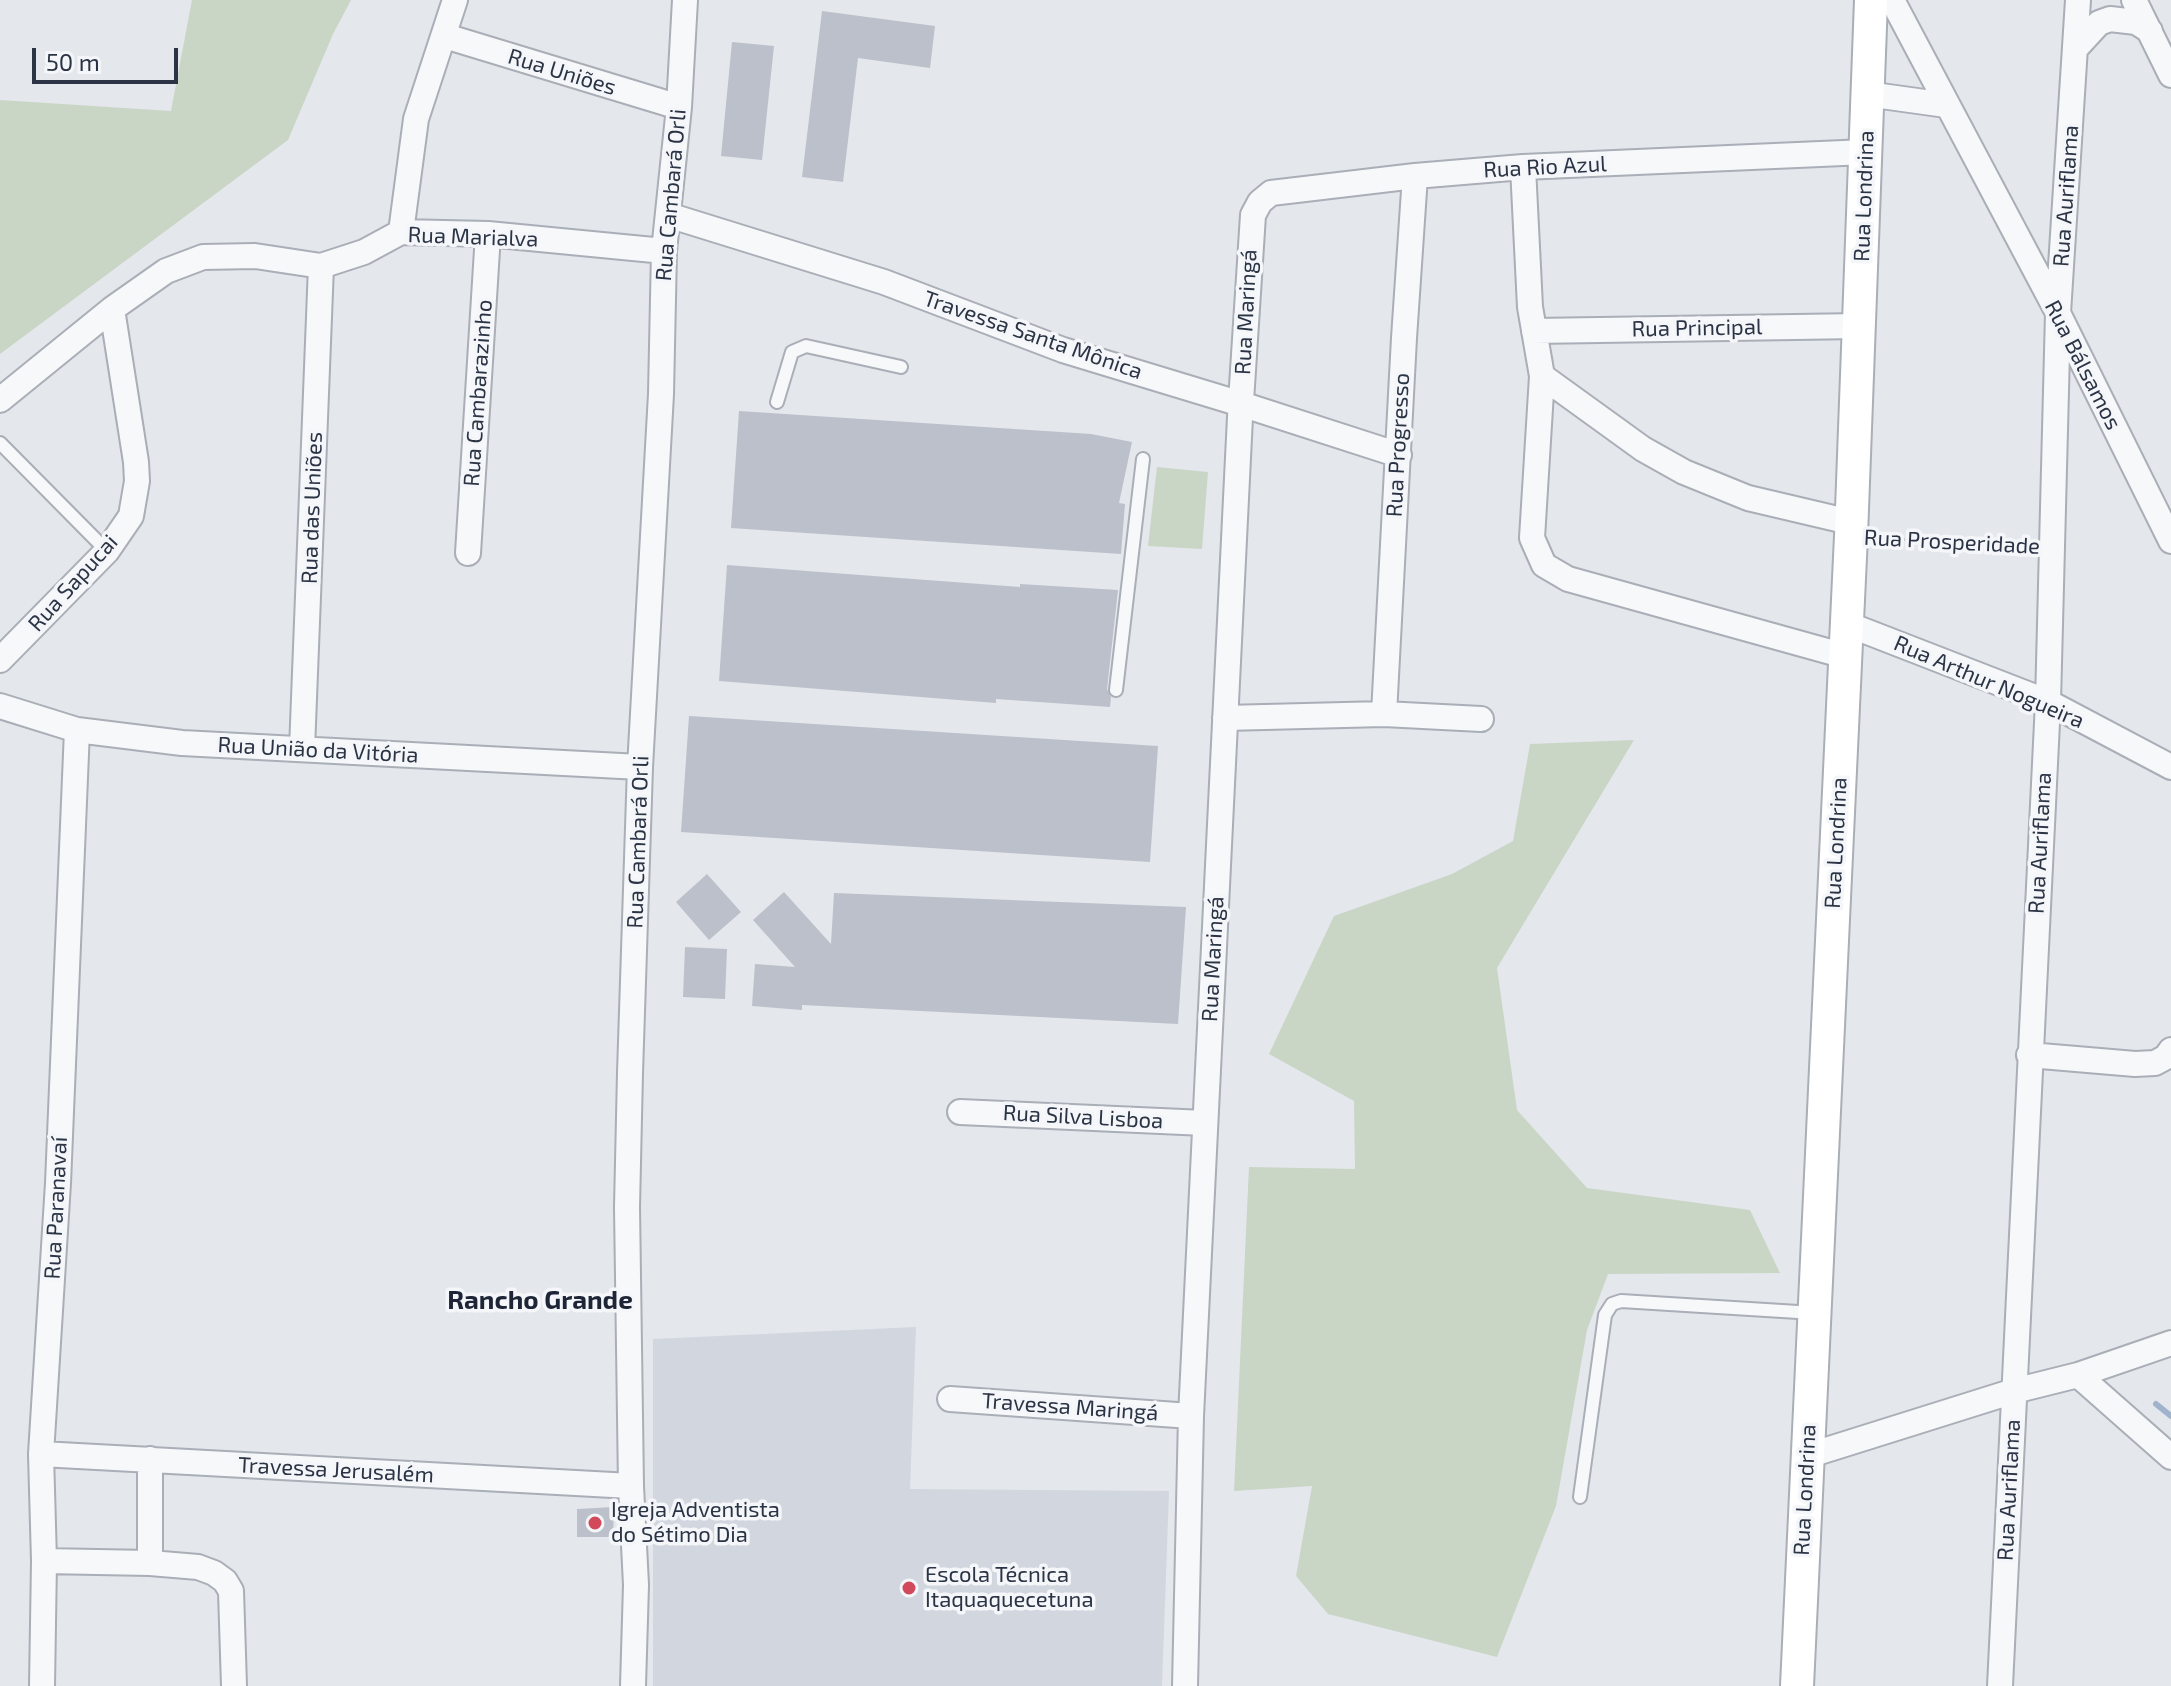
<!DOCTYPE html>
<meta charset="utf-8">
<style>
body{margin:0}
#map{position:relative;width:2171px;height:1686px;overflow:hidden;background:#e4e7ec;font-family:"Exo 2",sans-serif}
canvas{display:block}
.scale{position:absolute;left:32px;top:48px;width:146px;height:36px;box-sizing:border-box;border:4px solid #2b3445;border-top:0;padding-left:10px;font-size:24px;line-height:28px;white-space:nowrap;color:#2b3445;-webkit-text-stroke:6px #f4f6f9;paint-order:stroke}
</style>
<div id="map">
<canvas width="2171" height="1686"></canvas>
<div class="scale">50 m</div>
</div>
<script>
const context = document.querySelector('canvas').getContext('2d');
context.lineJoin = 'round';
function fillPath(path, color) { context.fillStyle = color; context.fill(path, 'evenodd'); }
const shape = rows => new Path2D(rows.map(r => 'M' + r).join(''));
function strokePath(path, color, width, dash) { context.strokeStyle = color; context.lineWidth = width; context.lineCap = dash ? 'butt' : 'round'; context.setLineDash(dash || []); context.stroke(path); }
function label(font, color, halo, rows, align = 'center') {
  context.font = font + ' "Exo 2",sans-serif'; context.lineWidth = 7; context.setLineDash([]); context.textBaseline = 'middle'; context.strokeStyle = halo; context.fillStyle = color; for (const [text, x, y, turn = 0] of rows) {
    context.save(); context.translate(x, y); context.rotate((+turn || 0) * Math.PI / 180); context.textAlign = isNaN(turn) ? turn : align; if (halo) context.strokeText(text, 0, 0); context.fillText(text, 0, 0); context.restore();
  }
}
const built = shape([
 [916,1327,910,1489,1169,1491,1162,1686,653,1686,653,1339]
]);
const green = shape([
 [192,0,351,0,333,34,288,140,0,354,0,100,171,111],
 [1157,467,1208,472,1202,549,1148,546],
 [1634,740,1497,968,1517,1110,1587,1188,1750,1210,1780,1273,1608,1274,1587,1330,1556,1506,1497,1657,1328,1614,1296,1576,1312,1486,1234,1491,1249,1167,1355,1169,1354,1101,1269,1054,1334,916,1452,874,1513,841,1530,744]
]);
const stream = shape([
 [2156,1404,2171,1416]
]);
const building = shape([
 [822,11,935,26,930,68,858,58,843,182,802,177],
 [732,42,774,46,762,160,721,156],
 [739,411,1091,434,1132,442,1119,503,1125,504,1121,554,731,528],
 [727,565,1020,587,1020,584,1118,590,1107,689,1111,697,1110,707,996,699,996,703,719,681],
 [689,716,1158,746,1150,862,681,832],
 [707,874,741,912,709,940,676,902],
 [784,892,831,944,834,893,1186,907,1178,1024,802,1005,802,1010,752,1006,755,964,795,967,753,920],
 [685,947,727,949,725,999,683,997],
 [614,1507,613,1537,577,1537,577,1509]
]);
const path = shape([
 [1875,538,2031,546]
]);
const lane = shape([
 [777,402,792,352,806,346,901,367],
 [0,443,107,551],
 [1116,690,1143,459],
 [1580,1497,1605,1315,1612,1304,1621,1301,1814,1313]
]);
const street = shape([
 [1892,0,2058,313,2171,541],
 [2134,0,2171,75],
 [445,36,679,107],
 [2076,48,2099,23,2110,19,2136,22,2150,31],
 [1867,94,1946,105],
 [1523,167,1530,307,1542,376,1532,538,1544,565,1568,579,1845,656],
 [668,215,884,282,1063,350,1241,404,1399,455],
 [401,232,416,119,455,0],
 [1534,331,1860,326],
 [1542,376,1643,449,1684,472,1748,498,1850,522],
 [0,400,112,309,166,271,203,257,255,256,321,266,364,252,401,232,488,234,664,251],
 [468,553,488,234],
 [1847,624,2048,702,2171,767],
 [0,660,107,551,131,516,137,481,136,462,112,309],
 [0,706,77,730,182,743,640,767],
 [1384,714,1404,338,1415,176],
 [1225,718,1384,714,1481,719],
 [302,749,321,266],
 [2029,1055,2135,1064,2155,1063,2166,1057,2171,1050],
 [960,1112,1205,1123],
 [2078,1375,2171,1457],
 [950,1399,1191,1416],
 [41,1454,631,1486],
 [1807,1456,2014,1391,2078,1375,2171,1343],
 [150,1459,150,1563],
 [44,1561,150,1563,198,1567,214,1573,225,1581,231,1591,234,1686],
 [42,1686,44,1561,41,1454,58,1183,77,730],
 [633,1686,636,1585,631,1486,627,1207,630,1073,640,767,661,394,664,251,679,107,685,0],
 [1185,1686,1191,1416,1240,417,1253,215,1260,202,1271,193,1415,176,1523,167,1866,152],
 [2000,1686,2048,702,2058,313,2078,0]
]);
const secondary = shape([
 [1797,1686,1851,536,1871,0]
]);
const markers = [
 [595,1523,8,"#d1495b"],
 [909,1588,8,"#d1495b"]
];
const streetNames = [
 ["Rua Uniões",562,72,17],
 ["Rua Rio Azul",1545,167,-3],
 ["Rua Cambará Orli",671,195,-85],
 ["Rua Londrina",1864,196,-88],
 ["Rua Auriflama",2066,196,-86],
 ["Rua Marialva",473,237,2],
 ["Rua Maringá",1246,312,-87],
 ["Rua Principal",1697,328,-1],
 ["Travessa Santa Mônica",1033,335,19],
 ["Rua Bálsamos",2083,365,63],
 ["Rua Cambarazinho",478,393,-86],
 ["Rua Progresso",1398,445,-87],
 ["Rua das Uniões",312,508,-88],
 ["Rua Prosperidade",1952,542,3],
 ["Rua Sapucai",73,583,-48],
 ["Rua Arthur Nogueira",1989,682,23],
 ["Rua União da Vitória",318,750,3],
 ["Rua Cambará Orli",638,842,-88],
 ["Rua Londrina",1836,843,-87],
 ["Rua Auriflama",2040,843,-87],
 ["Rua Maringá",1213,959,-87],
 ["Rua Silva Lisboa",1083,1117,3],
 ["Rua Paranavaí",56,1208,-87],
 ["Travessa Maringá",1070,1407,4],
 ["Travessa Jerusalém",336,1470,3],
 ["Rua Londrina",1805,1490,-87],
 ["Rua Auriflama",2009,1490,-87]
];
const poiNames = [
 ["Igreja Adventista",611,1510],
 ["do Sétimo Dia",611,1535],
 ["Escola Técnica",925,1575],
 ["Itaquaquecetuna",925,1600]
];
const quarterNames = [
 ["Rancho Grande",540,1300]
];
fillPath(built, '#d2d6de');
fillPath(green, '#c9d6c5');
strokePath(stream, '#9fb4cc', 6);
fillPath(building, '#bbc0ca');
strokePath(lane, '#a9aeb7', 16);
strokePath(street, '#a9aeb7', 28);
strokePath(secondary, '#a9aeb7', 36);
strokePath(path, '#c2c5cb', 3, [6, 6]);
strokePath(lane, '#f7f8fa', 12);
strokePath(street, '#f7f8fa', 24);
strokePath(secondary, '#fff', 32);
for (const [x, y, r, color] of markers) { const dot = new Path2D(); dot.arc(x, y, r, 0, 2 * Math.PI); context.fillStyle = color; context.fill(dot); strokePath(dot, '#f4f6f9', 3); }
label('22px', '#2b3445', '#f4f6f9', streetNames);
label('22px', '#2b3445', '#f4f6f9', poiNames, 'left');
label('bold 26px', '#1d2536', '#f4f6f9', quarterNames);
</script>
